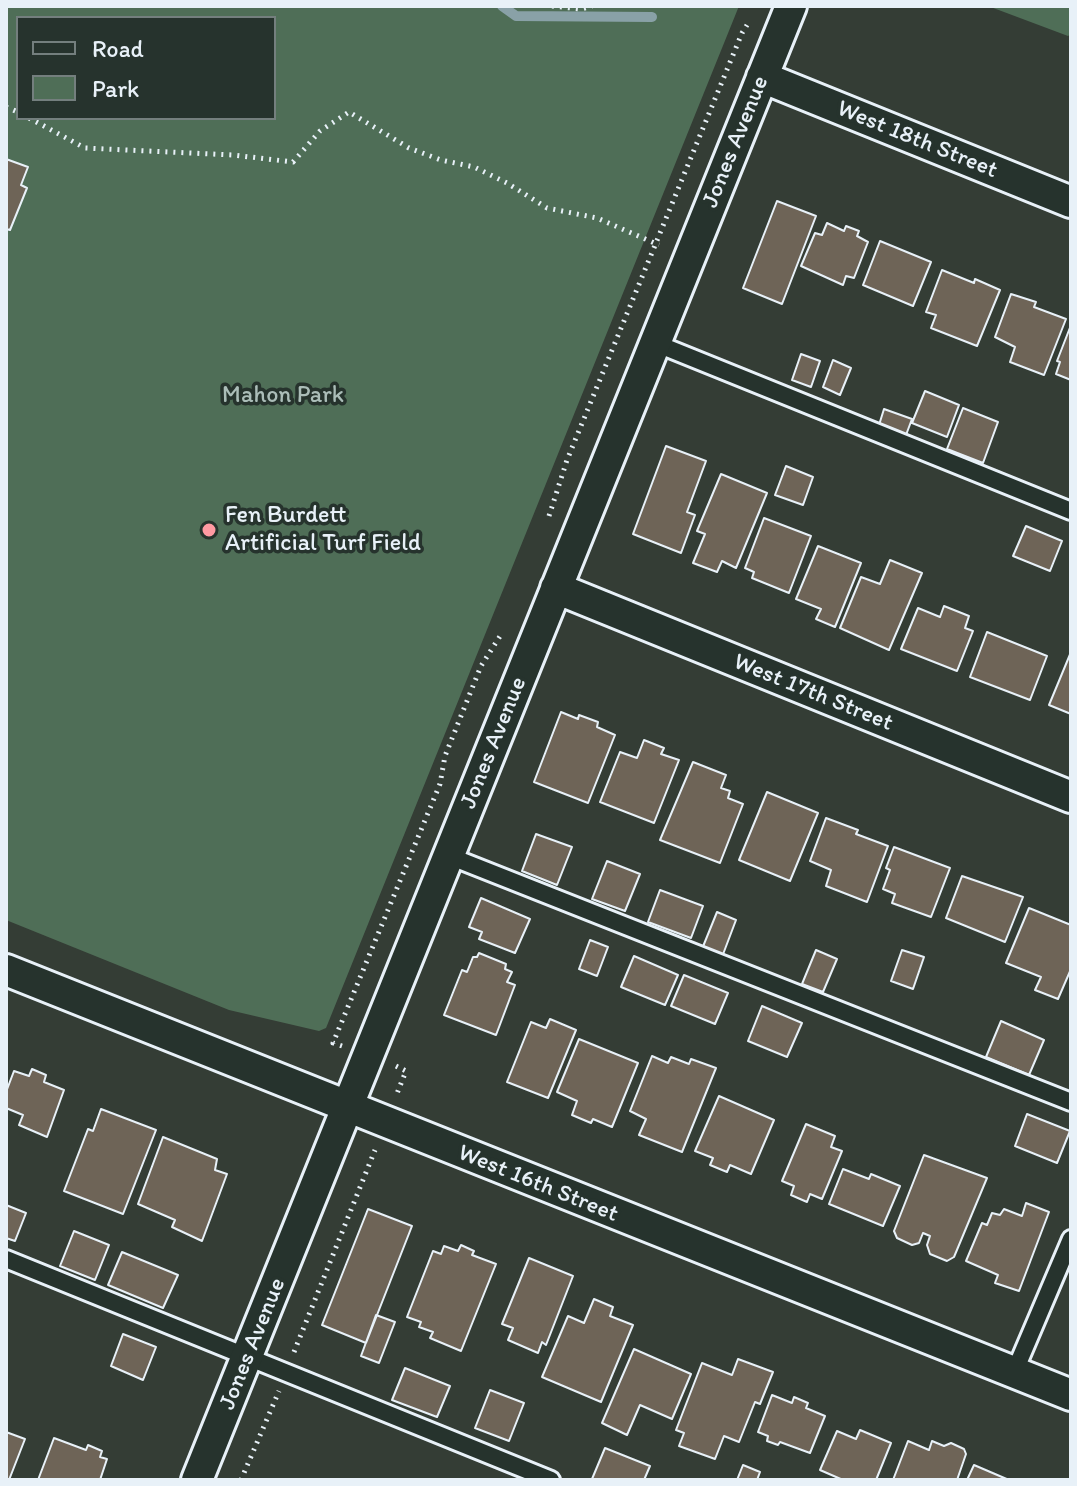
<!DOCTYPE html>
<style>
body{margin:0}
#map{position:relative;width:1077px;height:1486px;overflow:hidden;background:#343d35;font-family:Itim,sans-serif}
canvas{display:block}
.frame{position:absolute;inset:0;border:8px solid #e8f1f8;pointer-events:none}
.legend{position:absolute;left:16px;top:16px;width:260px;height:104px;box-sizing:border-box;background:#26332d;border:2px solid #747f7e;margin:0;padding:10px 14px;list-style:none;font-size:24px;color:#e8f1f8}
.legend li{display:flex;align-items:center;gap:16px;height:40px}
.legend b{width:40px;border:2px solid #747f7e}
</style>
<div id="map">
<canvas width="1077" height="1486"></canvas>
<div class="frame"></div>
<ul class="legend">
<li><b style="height:10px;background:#26332d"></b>Road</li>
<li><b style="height:22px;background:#4f6e57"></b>Park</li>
</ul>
</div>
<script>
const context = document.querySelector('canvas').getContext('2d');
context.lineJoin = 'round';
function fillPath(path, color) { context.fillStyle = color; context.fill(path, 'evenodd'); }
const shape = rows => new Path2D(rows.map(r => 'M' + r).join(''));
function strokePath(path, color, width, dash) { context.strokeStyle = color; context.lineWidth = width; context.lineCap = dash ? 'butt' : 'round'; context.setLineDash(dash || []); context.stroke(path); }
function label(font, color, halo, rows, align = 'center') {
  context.font = font + ' Itim,sans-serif'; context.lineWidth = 7; context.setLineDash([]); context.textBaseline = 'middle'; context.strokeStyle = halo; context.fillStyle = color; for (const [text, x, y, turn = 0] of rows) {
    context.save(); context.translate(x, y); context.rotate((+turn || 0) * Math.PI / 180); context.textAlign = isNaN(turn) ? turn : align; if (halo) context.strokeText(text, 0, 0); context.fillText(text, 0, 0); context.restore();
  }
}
const green = shape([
 [6,6,739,6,326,1028,319,1031,229,1010,6,920],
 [18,18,274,18,274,118,18,118],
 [988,6,1071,6,1071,34,1068,36]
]);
const stream = shape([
 [502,6,516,16,652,17]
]);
const building = shape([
 [6,159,28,167,21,185,27,188,10,230,6,229,6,159],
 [777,201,816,216,782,304,743,288,777,201],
 [827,223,844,231,846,226,859,231,857,236,868,242,854,278,846,276,843,285,801,266,815,233,822,235,827,223],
 [880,241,931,262,913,306,863,285,880,241],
 [942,270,974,283,975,279,1000,290,977,346,931,328,936,315,926,312,942,270],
 [1011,294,1036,302,1034,307,1066,319,1044,375,1010,362,1015,347,995,337,1011,294],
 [1071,325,1071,380,1056,374,1060,362,1057,361,1071,325],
 [801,354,820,361,811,387,792,380,801,354],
 [833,360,851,368,840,395,823,387,833,360],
 [925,391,959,405,947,437,912,423,925,391],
 [963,408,998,422,983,463,947,449,963,408],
 [884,409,912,419,906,435,879,425,884,409],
 [666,446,706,461,687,512,695,515,681,553,633,534,666,446],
 [786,466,813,477,803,505,775,495,786,466],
 [721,474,767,493,736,568,722,561,717,572,693,563,705,534,697,531,721,474],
 [764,518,811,536,789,593,752,578,754,572,745,568,764,518],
 [1026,526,1062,541,1050,571,1013,556,1026,526],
 [818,546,861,563,835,627,816,619,821,609,796,599,818,546],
 [890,560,922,573,889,650,840,628,861,577,880,584,890,560],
 [944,606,969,616,965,628,973,631,957,671,901,649,918,608,940,617,944,606],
 [987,632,1047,656,1030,700,970,677,987,632],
 [1071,652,1071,714,1049,705,1071,652],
 [561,712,578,719,579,715,598,722,597,727,615,735,588,803,534,782,561,712],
 [644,740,664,748,661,754,679,760,654,823,600,802,620,752,637,758,644,740],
 [693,762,726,775,721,788,730,791,728,798,743,804,720,863,660,840,693,762],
 [767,792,818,813,790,881,739,860,767,792],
 [826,818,858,830,856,834,888,846,867,902,826,886,831,870,810,861,826,818],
 [536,834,572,847,557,885,522,871,536,834],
 [894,847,950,868,931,917,892,903,895,894,883,889,890,870,886,868,894,847],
 [607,861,640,874,625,911,592,899,607,861],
 [962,876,1023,897,1005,942,946,918,962,876],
 [660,890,703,906,691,938,648,922,660,890],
 [481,898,530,919,515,953,479,939,482,932,469,927,481,898],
 [1029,908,1071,925,1071,969,1058,999,1035,990,1041,977,1006,963,1029,908],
 [717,912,736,920,722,957,702,949,717,912],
 [590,940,608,947,597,976,579,969,590,940],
 [816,950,837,959,823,992,802,984,816,950],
 [902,950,924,957,913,989,891,981,902,950],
 [479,953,506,964,505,969,512,972,507,982,515,985,496,1035,444,1015,462,970,467,972,473,957,477,957,479,953],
 [634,956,678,975,665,1005,621,987,634,956],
 [684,975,728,993,715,1024,671,1006,684,975],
 [762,1006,802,1023,787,1057,748,1041,762,1006],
 [550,1019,576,1030,548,1098,507,1082,531,1022,546,1028,550,1019],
 [1001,1021,1044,1040,1029,1075,986,1057,1001,1021],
 [579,1039,638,1063,612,1127,593,1119,591,1123,572,1115,577,1101,557,1092,579,1039],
 [652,1056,668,1063,671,1057,689,1064,691,1059,716,1068,682,1152,639,1135,646,1119,630,1111,652,1056],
 [32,1069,46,1075,44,1082,64,1090,47,1137,19,1125,23,1115,6,1108,6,1092,14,1071,29,1076,32,1069],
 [719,1096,774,1120,751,1174,730,1165,727,1172,710,1165,713,1158,695,1151,719,1096],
 [101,1109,156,1130,123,1214,64,1191,88,1129,93,1131,101,1109],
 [1027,1114,1070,1131,1057,1163,1015,1146,1027,1114],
 [806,1124,835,1136,831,1147,842,1151,822,1199,810,1194,807,1202,791,1195,794,1186,782,1181,806,1124],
 [163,1137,217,1159,215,1170,227,1174,202,1241,172,1227,175,1220,138,1204,163,1137],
 [924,1155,987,1178,954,1257,947,1261,930,1254,927,1245,930,1236,923,1233,919,1243,912,1245,897,1238,894,1231,924,1155],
 [843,1169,869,1179,871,1174,900,1186,883,1226,829,1204,843,1169],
 [1026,1203,1049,1212,1019,1291,995,1283,998,1275,966,1261,982,1223,987,1225,992,1213,1000,1215,1004,1209,1022,1216,1026,1203],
 [6,1205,26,1213,15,1241,6,1238,6,1205],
 [368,1209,412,1226,366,1343,322,1325,368,1209],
 [74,1231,109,1245,95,1280,60,1266,74,1231],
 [461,1245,474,1251,472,1255,496,1264,461,1351,430,1338,433,1332,419,1327,421,1322,407,1317,433,1251,441,1254,444,1246,458,1251,461,1245],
 [122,1252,178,1275,163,1308,108,1285,122,1252],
 [529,1258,573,1276,546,1345,542,1342,538,1353,508,1340,513,1328,502,1324,529,1258],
 [594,1299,613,1307,610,1316,633,1325,601,1402,542,1377,568,1316,584,1323,594,1299],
 [376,1315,395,1322,379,1363,361,1356,376,1315],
 [123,1334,156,1347,143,1380,111,1366,123,1334],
 [634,1349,691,1374,672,1419,640,1405,627,1435,602,1423,634,1349],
 [738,1359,773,1372,760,1404,755,1402,739,1442,724,1436,715,1459,679,1446,684,1433,676,1430,702,1363,732,1375,738,1359],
 [405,1368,450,1386,437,1417,392,1400,405,1368],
 [490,1390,524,1403,509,1441,475,1428,490,1390],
 [772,1395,792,1403,794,1397,808,1403,806,1408,825,1416,810,1453,780,1442,778,1445,767,1441,768,1436,758,1432,772,1395],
 [860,1430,891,1443,876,1480,843,1480,820,1470,837,1431,856,1439,860,1430],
 [6,1432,25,1439,9,1480,6,1480,6,1432],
 [54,1438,86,1450,88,1445,102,1451,100,1457,107,1459,100,1480,38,1480,54,1438],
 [908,1441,929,1450,932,1441,944,1446,951,1443,964,1449,966,1454,957,1480,893,1480,908,1441],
 [605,1448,650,1466,644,1480,592,1479,605,1448],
 [743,1465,760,1472,757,1480,737,1480,743,1465],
 [974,1465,1009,1480,967,1480,974,1465]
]);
const path = shape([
 [552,6,581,9,592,6],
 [6,107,18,112],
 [29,118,85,148,233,155,293,162,320,131,349,112,409,148,441,160,474,167,507,183,547,208,597,218,659,245],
 [549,516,567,460,742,33,747,25],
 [342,1046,333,1043,440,784,445,756,481,666,502,633],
 [396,1066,406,1071,396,1096],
 [294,1352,375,1150],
 [241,1480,279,1391]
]);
const lane = shape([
 [655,343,1071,511],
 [449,856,1071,1102],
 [6,1259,551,1480],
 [1014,1373,1071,1239]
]);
const street = shape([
 [762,77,1071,202],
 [556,588,1071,797],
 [6,970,1071,1395],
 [197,1480,791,6]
]);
const markers = [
 [209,530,8,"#ff9aa2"]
];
const streetNames = [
 ["West 18th Street",917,140,22],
 ["Jones Avenue",736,142,-68],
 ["West 17th Street",813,693,22],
 ["Jones Avenue",494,743,-68],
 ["West 16th Street",538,1184,22],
 ["Jones Avenue",253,1344,-68]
];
const parkNames = [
 ["Mahon Park",283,396]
];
const poiNames = [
 ["Fen Burdett",225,516],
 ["Artificial Turf Field",225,544]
];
fillPath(green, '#4f6e57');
strokePath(stream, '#89a1a7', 10);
fillPath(building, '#6e6457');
strokePath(building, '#e8f1f8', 2);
strokePath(lane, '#e8f1f8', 22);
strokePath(street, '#e8f1f8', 36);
strokePath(path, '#e8f1f8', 5, [2, 6]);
strokePath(lane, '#26332d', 16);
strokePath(street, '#26332d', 30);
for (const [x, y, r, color] of markers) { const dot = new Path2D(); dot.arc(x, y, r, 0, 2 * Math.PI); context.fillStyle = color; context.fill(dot); strokePath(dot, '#26332d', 3); }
label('24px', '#e8f1f8', '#26332d', streetNames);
label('24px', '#abbdb8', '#26332d', parkNames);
label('24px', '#e8f1f8', '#26332d', poiNames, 'left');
</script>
